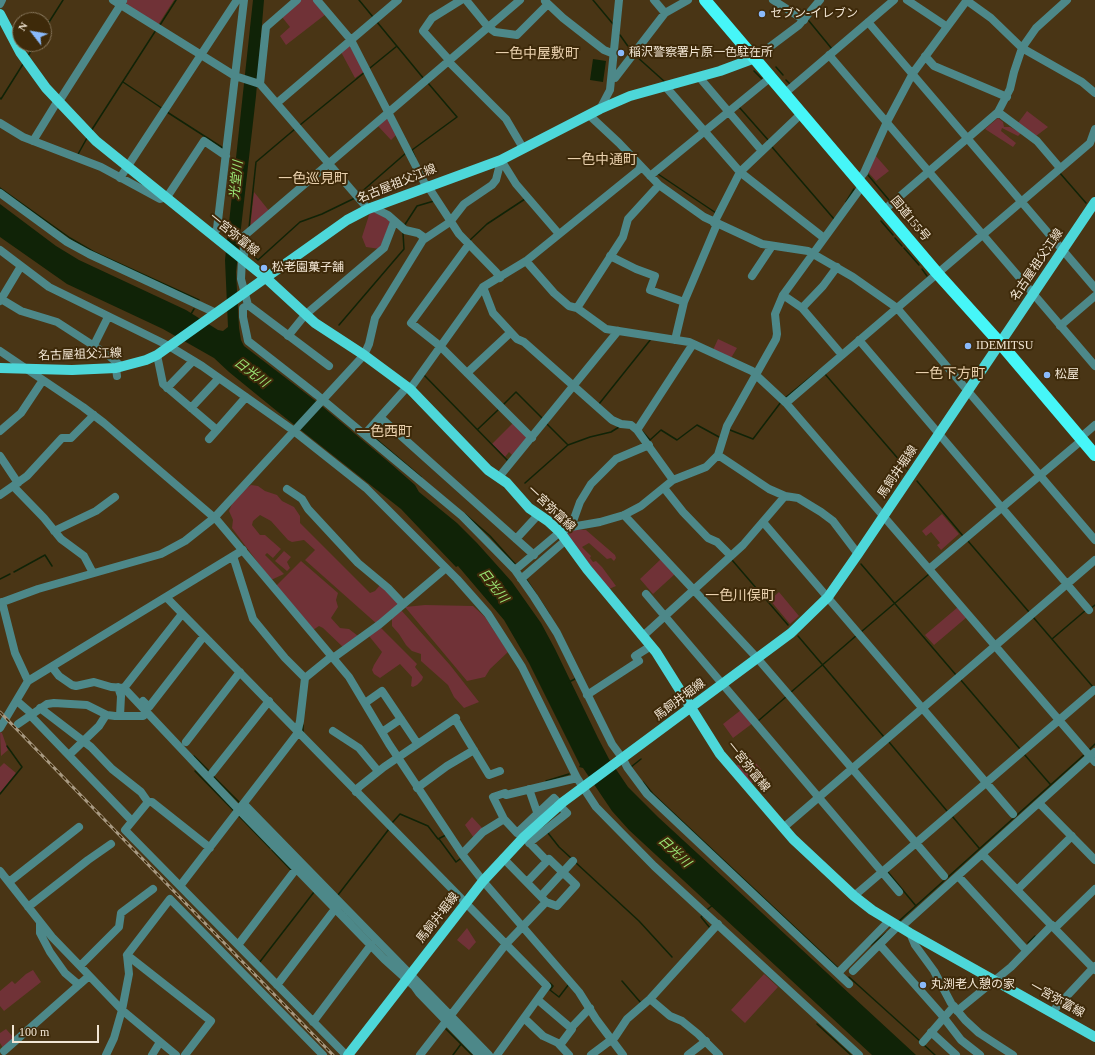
<!DOCTYPE html>
<meta charset="utf-8">
<style>
body{margin:0}
#map{position:relative;width:1095px;height:1055px;overflow:hidden;background:#493515;font-family:"Times New Roman",serif}
canvas{display:block}
.north{position:absolute;left:12px;top:12px;width:40px;height:40px;box-sizing:border-box;background:#3e2a0a;border:1px solid #86755b;border-radius:50%;rotate:301deg;font-size:11px;font-weight:700;line-height:16px;text-align:center;color:#f2e6d4}
.north::after{content:'';display:block;margin:auto;width:14px;height:18px;background:#8abafc;clip-path:polygon(50% 0,100% 100%,50% 72%,0 100%)}
.scale{position:absolute;left:12px;top:1025px;width:87px;height:18px;box-sizing:border-box;border:2px solid #f2e6d4;border-top:0;padding-left:5px;font-size:12px;line-height:14px;white-space:nowrap;color:#f2e6d4;-webkit-text-stroke:3px #3e2a0a;paint-order:stroke}
</style>
<div id="map">
<canvas width="1095" height="1055"></canvas>
<div class="north">N</div>
<div class="scale">100 m</div>
</div>
<script>
const context = document.querySelector('canvas').getContext('2d');
context.lineJoin = 'round';
function fillPath(path, color) { context.fillStyle = color; context.fill(path, 'evenodd'); }
const shape = rows => new Path2D(rows.map(r => 'M' + r).join(''));
function strokePath(path, color, width, dash) { context.strokeStyle = color; context.lineWidth = width; context.lineCap = dash ? 'butt' : 'round'; context.setLineDash(dash || []); context.stroke(path); }
function label(font, color, halo, rows, align = 'center') {
  context.font = font + ' "Times New Roman","Noto Sans JP",serif'; context.lineWidth = 4; context.setLineDash([]); context.textBaseline = 'middle'; context.strokeStyle = halo; context.fillStyle = color; for (const [text, x, y, turn = 0] of rows) {
    context.save(); context.translate(x, y); context.rotate((+turn || 0) * Math.PI / 180); context.textAlign = isNaN(turn) ? turn : align; if (halo) context.strokeText(text, 0, 0); context.fillText(text, 0, 0); context.restore();
  }
}
const green = shape([
 [127,0,174,0,158,25,126,5],
 [301,0,314,0,326,14,286,45,280,36,290,27,282,17],
 [349,45,365,71,355,78,341,52],
 [1027,111,1048,127,1036,136,1018,123],
 [387,118,397,134,391,140,378,126],
 [998,118,1003,122,1004,127,1010,127,1021,133,1018,136,1002,128,1001,131,1016,143,1013,147,985,129],
 [875,155,889,171,876,181,868,172],
 [254,192,270,212,250,229],
 [372,211,386,217,390,222,380,249,366,247,362,237,370,212],
 [718,339,737,348,731,358,713,350],
 [513,423,526,436,527,440,513,456,509,452,505,457,492,444],
 [251,485,258,486,265,491,277,495,282,501,294,507,300,516,300,523,370,593,375,591,381,584,401,604,377,624,305,560,315,550,304,540,292,542,288,540,271,521,260,515,253,521,252,525,260,535,265,535,281,549,273,558,267,553,265,555,284,574,271,580,232,528,233,520,229,511,235,497],
 [942,514,959,534,941,550,937,545,940,543,931,532,926,536,922,531],
 [573,529,586,530,615,555,616,558,614,561,611,558,607,559,589,543,582,547,591,556,590,558,593,562,596,561,602,567,616,586,609,589,566,534],
 [284,551,291,557,287,562,290,568,287,571,275,561],
 [661,559,675,574,653,594,640,579],
 [301,561,338,593,336,600,338,607,331,618,340,628,349,629,358,636,344,648,323,628,319,626,313,630,276,586],
 [779,592,799,616,790,624,770,600],
 [425,605,473,606,485,617,508,652,490,669,485,677,467,681,405,607],
 [958,607,967,617,934,645,925,635],
 [401,610,450,665,479,702,464,708,454,697,448,685,421,661,421,654,412,651,406,645,399,634,392,626,392,617],
 [380,627,417,664,415,667,423,677,422,680,417,685,413,687,411,686,412,677,400,664,380,678,374,674,372,670,374,665,382,652,369,636],
 [741,710,753,723,733,738,723,724],
 [0,732,2,733,8,750,1,756],
 [749,755,764,773,751,784,736,766],
 [4,763,16,773,0,793,0,767],
 [472,817,484,830,474,838,465,825],
 [467,928,476,942,469,950,457,940],
 [33,970,41,982,4,1011,0,1006,0,991,12,981,15,984,26,974],
 [764,974,778,987,745,1023,731,1010],
 [6,1029,15,1039,3,1048,0,1043,0,1033]
]);
const water = shape([
 [253,0,264,0,256,96,236,272,239,328,241,340,244,346,317,402,391,464,415,485,419,492,457,523,477,543,512,582,541,623,555,649,598,738,609,759,628,787,658,817,916,1055,872,1055,629,830,612,811,583,768,579,767,580,765,529,663,504,620,458,566,456,567,401,509,278,412,229,372,214,358,163,329,67,284,0,237,0,204,56,246,79,260,186,310,218,330,223,331,228,327,225,260],
 [593,59,606,61,603,82,590,80]
]);
const stream = shape([
 [359,0,373,17],
 [593,0,613,24],
 [809,21,832,49],
 [377,22,424,79],
 [160,25,176,0],
 [44,30,63,0],
 [620,35,632,52],
 [28,56,35,44],
 [636,56,665,82],
 [776,67,783,75],
 [370,68,397,46],
 [754,71,763,80],
 [786,80,790,84],
 [123,82,163,109],
 [0,98,1,99,23,64],
 [739,107,769,141],
 [167,112,223,148],
 [300,125,365,72],
 [91,131,156,30],
 [772,147,834,219],
 [77,156,87,138],
 [415,157,412,150,457,117,428,83],
 [1059,172,1086,203],
 [658,174,716,213],
 [868,175,889,200],
 [0,188,70,238,94,252,199,300],
 [359,194,406,153],
 [846,202,854,189],
 [881,221,893,235],
 [404,226,417,206,434,201],
 [249,228,256,162,295,129],
 [895,238,902,246],
 [248,239,250,253,258,260,300,222,322,214,355,198],
 [469,241,487,224,525,199],
 [904,248,919,265],
 [922,269,927,276],
 [191,314,194,309],
 [339,325,404,249,403,233],
 [825,374,907,469],
 [424,375,508,461],
 [785,398,818,371],
 [599,404,651,339],
 [503,405,516,392,543,419],
 [546,423,567,444],
 [478,429,498,410],
 [730,430,753,439,781,402],
 [643,432,650,440,661,430,677,440,697,425,719,437],
 [369,433,421,477],
 [917,481,963,536],
 [525,483,568,445,590,437,611,432,619,427],
 [465,514,490,536,516,565],
 [968,541,1029,612],
 [732,560,788,625],
 [861,564,956,675],
 [14,572,45,555,52,566],
 [0,579,10,574],
 [526,579,549,614],
 [1091,608,1095,605],
 [1033,617,1093,687],
 [861,632,929,574],
 [798,636,884,737],
 [1052,639,1086,610],
 [960,679,1020,749],
 [569,682,575,679],
 [790,693,857,635],
 [758,721,787,696],
 [303,733,303,725],
 [889,742,947,811],
 [1089,750,1095,744],
 [1024,754,1050,784],
 [194,756,210,772],
 [631,767,641,759],
 [195,771,234,811],
 [212,775,240,803],
 [546,781,569,774],
 [643,782,653,794,837,967],
 [0,794,22,767,7,746],
 [239,816,270,848],
 [952,816,979,848],
 [392,823,400,814,428,826,438,839,446,835],
 [548,833,559,847,571,858],
 [439,839,456,862,460,859],
 [272,850,291,870],
 [575,862,639,921,672,957],
 [887,871,916,906],
 [338,895,389,829],
 [708,909,713,905],
 [702,916,701,917,710,928],
 [899,921,1085,754],
 [1028,943,1035,936],
 [871,945,886,933],
 [259,963,314,892],
 [849,977,920,1041],
 [622,981,641,1003],
 [550,983,553,986,550,990,559,997,569,984],
 [817,1024,851,1055],
 [445,1028,472,1055],
 [924,1045,935,1055],
 [0,1050,3,1055],
 [453,1055,461,1044]
]);
const minor = shape([
 [113,0,235,76,260,84,368,209],
 [317,0,351,40,426,186],
 [466,0,488,27,495,32,517,35,548,4],
 [520,0,244,236,244,255,242,259,241,279,248,305,243,308,243,317,248,341,317,395,462,516,515,570,534,597,557,633,612,744,623,759,627,767,647,794,849,984],
 [654,0,665,13],
 [773,0,804,20],
 [907,0,946,26],
 [966,0,991,18,1022,48,1082,82,1095,93],
 [545,1,563,18,604,50,614,54],
 [0,4,2,0],
 [868,22,1095,288],
 [829,55,1095,366],
 [925,56,934,66,1007,97],
 [755,58,799,25,820,0],
 [450,61,423,31,432,18,461,0],
 [449,62,506,119,523,148],
 [699,77,762,151],
 [612,78,615,78,665,13,688,0],
 [260,84,266,27,297,0],
 [665,86,740,172,824,238],
 [785,93,894,0],
 [58,103,123,1],
 [277,103,398,0],
 [600,109,610,90,619,0],
 [998,112,1037,141,1060,168],
 [589,115,619,143,659,185,704,217,762,244,808,251,853,277,897,308,1095,540],
 [0,123,23,137,101,167,160,199,167,197,204,141,226,156],
 [33,141,57,102],
 [501,160,516,184,559,234],
 [650,176,771,77],
 [120,178,237,0],
 [858,180,864,173,887,122,913,73,967,0],
 [427,185,459,234,496,272,500,278],
 [0,193,67,242,89,254,216,313],
 [372,207,388,215,405,230,418,233,425,238],
 [884,210,998,112,1010,89,1014,72,1022,48,1036,28,1067,0],
 [714,223,740,172,802,113],
 [212,235,217,229,244,0],
 [469,244,411,323,440,346,532,438],
 [0,250,49,287,169,346,202,366,294,431,366,488,457,579,488,614,522,667,577,778,596,807,654,866,859,1055],
 [610,256,636,269,655,276,650,290,684,302],
 [526,261,554,293,569,306,577,308,606,329,689,342,752,371,756,375,786,403,1095,762],
 [752,276,772,246],
 [483,287,493,313,517,339,524,342,612,420,621,424,631,425,637,430,673,480],
 [783,295,802,308,842,355],
 [1,299,21,311,57,322,108,355,122,367],
 [0,301,21,266],
 [248,305,329,366],
 [577,308,623,237,628,219,659,185],
 [802,308,823,286,837,267],
 [1060,326,1095,296],
 [288,336,305,315,384,248,394,222],
 [675,340,684,302,717,224],
 [859,340,1089,610],
 [94,345,108,317],
 [0,351,83,407,104,423,217,520,349,677,389,744,462,854,483,881,579,992,596,1019,623,1055],
 [157,355,163,384,217,430,246,397],
 [116,368,117,376],
 [467,373,510,333],
 [167,388,193,361],
 [410,389,483,287,526,261,641,168],
 [786,403,1090,143,1095,129],
 [191,408,219,378],
 [381,418,534,555],
 [637,430,693,344],
 [0,431,21,413,43,380],
 [365,434,407,387],
 [1080,438,1095,425],
 [209,439,217,430],
 [718,455,769,489,785,496,798,498,821,512,833,521,858,554],
 [0,456,18,483],
 [499,477,618,331],
 [13,486,27,476,62,438,71,438,94,415],
 [664,488,683,512,708,538,717,542,731,556],
 [287,489,302,499,308,509,358,563,388,588,403,604],
 [0,495,13,486,44,518,61,539,84,556,93,573],
 [624,515,758,659,916,843,1094,690],
 [763,522,1013,814],
 [571,527,580,502,591,484,616,459,649,445],
 [54,531,96,511,115,497],
 [516,539,538,515],
 [233,556,253,619,285,658,305,678],
 [929,569,1082,440],
 [515,570,560,532,571,527,600,522,624,515,641,506,673,480,706,467,718,455,727,426,776,339,777,334,775,314,783,295,863,185],
 [521,579,566,540],
 [646,594,899,892],
 [167,598,547,986,497,1055],
 [2,602,15,653,28,681],
 [0,603,38,589,161,554,185,541,214,518,364,355,369,344,375,318,423,240,450,222,464,204,492,185,496,180,501,160],
 [643,636,743,545,785,496],
 [333,658,380,624,446,568],
 [52,667,59,676,72,685,76,686,94,682,111,687,124,688,239,810,384,959,414,986,419,993,479,1055],
 [118,687,121,696,120,716],
 [124,688,182,614],
 [587,695,639,661,635,656,651,646],
 [17,701,32,714],
 [143,701,149,707,204,636],
 [365,703,382,691,417,743],
 [40,708,91,747,112,769,141,792,148,802,125,830,346,1055],
 [30,715,132,821],
 [455,719,489,775,500,771],
 [18,724,47,704,54,703,87,705,107,715,115,716,143,716,147,713],
 [0,728,28,681,243,550],
 [333,731,359,748,378,771],
 [382,732,401,719],
 [186,742,240,672],
 [69,755,99,726,106,715],
 [212,773,269,701],
 [417,788,447,766,474,750],
 [529,789,537,812],
 [356,792,359,787,384,767,456,718],
 [148,802,152,802,210,848],
 [1039,803,1095,860],
 [244,804,489,1055],
 [783,828,1095,560],
 [517,833,554,798,556,800],
 [529,843,567,813,564,810],
 [462,854,483,832,504,819],
 [982,854,1095,970],
 [503,858,546,902,557,906,576,885,549,859,527,882],
 [546,860,524,837,517,833,504,819,493,797,505,793,506,795,577,778],
 [0,871,52,937,80,966,122,1010,176,1055],
 [958,876,1026,950],
 [9,882,79,827],
 [180,886,297,734,300,721,305,678,332,656],
 [1017,890,1072,836],
 [541,896,573,861],
 [854,896,916,843,944,876],
 [28,907,88,860,111,844],
 [40,923,40,933,50,952,65,973,79,985],
 [901,927,1095,752],
 [1055,928,1095,889],
 [910,933,915,945,934,971,951,1003,965,1020,979,1033,1013,1055],
 [238,945,296,869],
 [880,945,941,1014,961,1040,980,1055],
 [127,955,211,1021,185,1055],
 [80,966,119,927,121,913,153,889],
 [853,971,898,926],
 [838,973,889,921],
 [277,985,335,909],
 [650,999,670,1016,682,1021,698,1034,719,1055],
 [538,1000,572,1029,560,1045],
 [957,1011,1011,967,1052,925],
 [1052,1012,1095,966],
 [524,1018,543,1036,558,1043,569,1055],
 [313,1022,371,945],
 [571,1028,590,1008],
 [931,1032,956,1055],
 [923,1042,954,1006],
 [4,1051,89,976],
 [106,1055,114,1038,122,1010,129,974,127,955,170,899,323,1055],
 [152,1055,160,1042],
 [420,1055,506,944,546,902],
 [591,1055,615,1037,627,1019,650,999,718,924],
 [688,1055,706,1041]
]);
const major = shape([
 [0,14,20,52,46,88,96,141,266,278,315,323,364,355,410,389,488,470,507,483,529,508,548,521,560,532,587,569,656,652,720,754,793,839,854,896,872,910,910,933,1095,1037],
 [0,368,72,370,116,368,146,360,157,355,347,220,368,209,501,160,600,109,630,96,720,71,755,58],
 [348,1055,483,881,524,837,563,802,791,633,828,597,858,554,1095,202]
]);
const highway = shape([
 [705,0,937,273,1000,343,1095,455]
]);
const rail = shape([
 [0,712,333,1055]
]);
const markers = [
 [762,14,4,"#8abafc"],
 [621,53,4,"#8abafc"],
 [264,268,4,"#8abafc"],
 [968,346,4,"#8abafc"],
 [1047,375,4,"#8abafc"],
 [923,985,4,"#8abafc"]
];
const poiNames = [
 ["セブン-イレブン",770,14],
 ["稲沢警察署片原一色駐在所",629,53],
 ["松老園菓子舗",272,268],
 ["IDEMITSU",976,346],
 ["松屋",1055,375],
 ["丸渕老人憩の家",931,985]
];
const streetNames = [
 ["名古屋祖父江線",397,184,-22],
 ["国道155号",910,219,50],
 ["一宮弥富線",234,235,39],
 ["名古屋祖父江線",1037,265,-56],
 ["名古屋祖父江線",80,355,-2],
 ["馬飼井堀線",898,472,-56],
 ["一宮弥富線",551,509,43],
 ["馬飼井堀線",680,700,-37],
 ["一宮弥富線",748,767,51],
 ["馬飼井堀線",438,918,-52],
 ["一宮弥富線",1057,1000,29]
];
const waterNames = [
 ["光堂川",237,180,-84],
 ["日光川",251,373,37],
 ["日光川",493,586,52],
 ["日光川",674,852,43]
];
const quarterNames = [
 ["一色中屋敷町",537,54],
 ["一色中通町",602,160],
 ["一色巡見町",313,179],
 ["一色下方町",950,374],
 ["一色西町",384,432],
 ["一色川俣町",740,596]
];
fillPath(green, '#703237');
fillPath(water, '#102307');
strokePath(stream, '#102307', 1.5);
strokePath(minor, '#4d8889', 8);
strokePath(major, '#4dd7d9', 10);
strokePath(highway, '#46f6f8', 12);
strokePath(rail, '#a89981', 3);
strokePath(rail, '#3e2a0a', 1.5, [4.5]);
for (const [x, y, r, color] of markers) { const dot = new Path2D(); dot.arc(x, y, r, 0, 2 * Math.PI); context.fillStyle = color; context.fill(dot); strokePath(dot, '#3e2a0a', 1.5); }
label('12px', '#f2e6d4', '#3e2a0a', poiNames, 'left');
label('12px', '#f2e6d4', '#3e2a0a', streetNames);
label('italic 13px', '#9be876', '#3e2a0a', waterNames);
label('14px', '#e9d0ad', '#3e2a0a', quarterNames);
</script>
